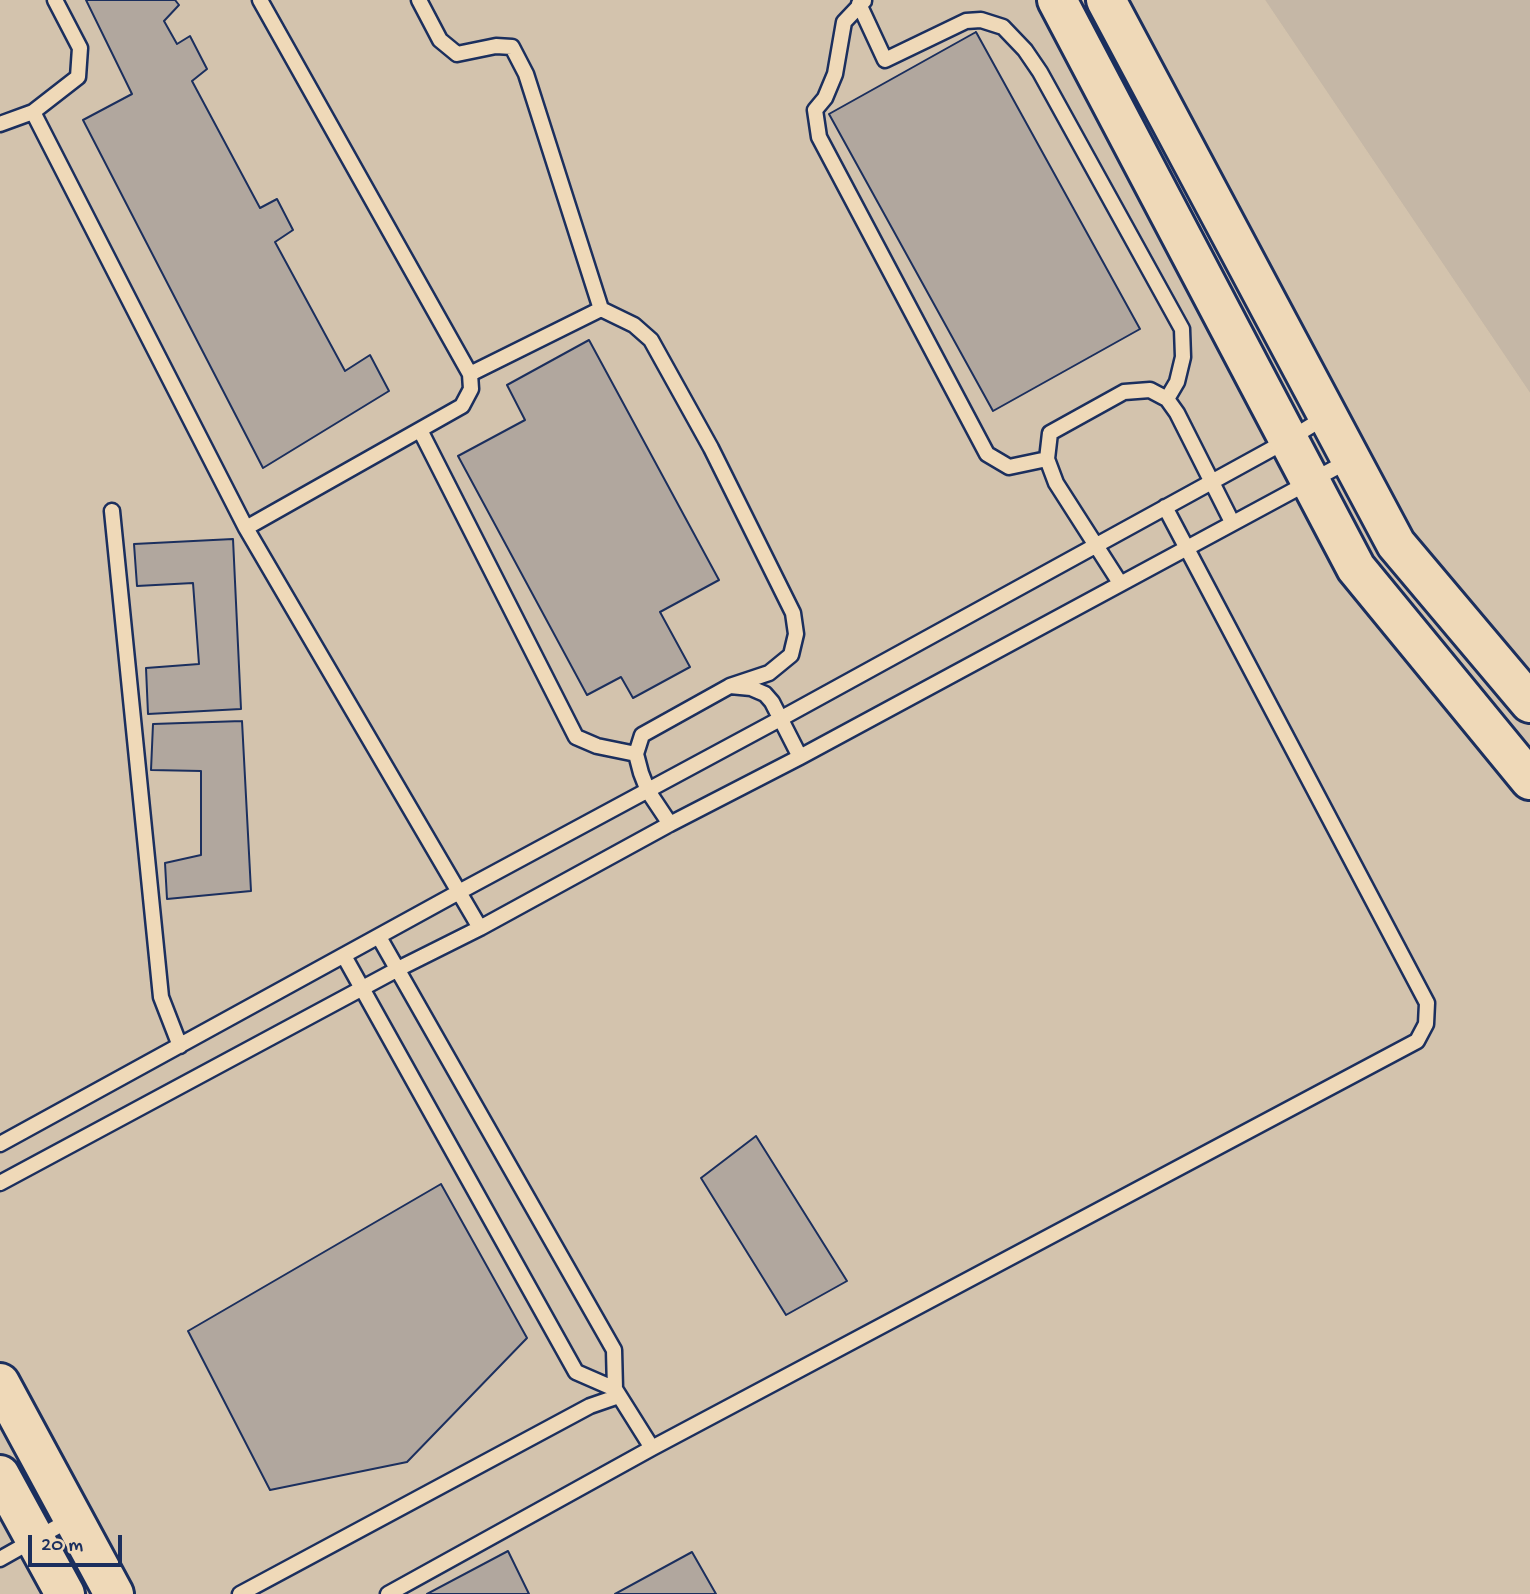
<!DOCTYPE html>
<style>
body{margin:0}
#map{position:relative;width:1530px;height:1594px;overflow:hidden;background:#e2cfb3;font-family:"Gochi Hand",sans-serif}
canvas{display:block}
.scale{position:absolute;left:28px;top:1535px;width:94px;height:32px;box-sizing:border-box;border:4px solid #1b2f5e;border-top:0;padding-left:9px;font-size:21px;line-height:24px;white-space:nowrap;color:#1b2f5e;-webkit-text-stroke:5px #efd9b8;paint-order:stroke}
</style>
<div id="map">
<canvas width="1530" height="1594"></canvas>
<div class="scale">20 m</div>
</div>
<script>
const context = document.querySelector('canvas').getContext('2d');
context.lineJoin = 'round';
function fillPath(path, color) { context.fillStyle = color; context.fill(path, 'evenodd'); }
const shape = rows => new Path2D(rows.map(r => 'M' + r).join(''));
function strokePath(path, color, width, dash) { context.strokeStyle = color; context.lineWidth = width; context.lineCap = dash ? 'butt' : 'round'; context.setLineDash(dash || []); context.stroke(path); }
const built = shape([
 [0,0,1265,0,1530,393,1530,1594,0,1594]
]);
const green = shape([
 [1265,0,1530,0,1530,393]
]);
const building = shape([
 [86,0,175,0,179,5,164,21,177,44,190,36,207,69,192,81,260,208,277,199,293,230,275,242,345,371,370,355,389,391,263,468,83,120,132,94,86,0],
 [976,32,1140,329,993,411,829,114,976,32],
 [589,340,719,580,660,612,690,667,633,698,621,677,587,695,458,456,525,420,507,385,589,340],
 [233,539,241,709,148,714,146,668,199,664,193,583,137,586,134,544,233,539],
 [242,721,251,891,167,899,165,863,201,855,201,771,151,770,153,724,242,721],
 [756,1136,847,1281,786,1315,701,1178,756,1136],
 [441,1184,527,1338,407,1462,270,1490,188,1331,441,1184],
 [508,1551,529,1594,427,1594,508,1551],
 [692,1552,716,1594,615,1594,692,1552]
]);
const lane = shape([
 [419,0,440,40,457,54,496,46,512,47,526,74,601,309,634,325,651,340,711,448,793,613,796,634,791,655,769,673,730,686],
 [864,1,844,22,835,74,825,98,815,110,819,137,987,454,1009,467,1047,459],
 [859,4,885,60,966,21,981,20,1003,27,1025,50,1040,72,1182,329,1183,357,1177,382,1167,399],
 [33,112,246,528,480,928],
 [0,124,33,112,78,77,80,48,55,0],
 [470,374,601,309],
 [420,430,576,737,597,746,636,754],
 [112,511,161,997,180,1046],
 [246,528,462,406,471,389,470,374,260,0],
 [1120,583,1056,483,1047,459,1050,433,1124,392,1150,390,1167,399,1177,413,1232,522],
 [670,824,648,791,641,773,636,754,642,735,730,686,751,688,765,694,772,702,800,757],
 [379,937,614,1350,615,1389,652,1448],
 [344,956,576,1372,615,1389],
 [0,1144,459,892,780,719,1288,440,1327,416],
 [0,1183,398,969,480,928,670,824,800,757,1350,460],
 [0,1559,71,1519],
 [240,1594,590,1406,619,1396],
 [388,1594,652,1448,1417,1041,1426,1024,1427,1003,1165,507]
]);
const secondary = shape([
 [1057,0,1356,568,1530,780],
 [1106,0,1396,544,1530,703],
 [0,1383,114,1594],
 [0,1475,65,1594]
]);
fillPath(built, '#d3c3ad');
fillPath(green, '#c5b7a6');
fillPath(building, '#b1a79e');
strokePath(building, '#1b2f5e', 2);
strokePath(lane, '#1b2f5e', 19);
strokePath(secondary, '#1b2f5e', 44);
strokePath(lane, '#efd9b8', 14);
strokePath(secondary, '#efd9b8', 38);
</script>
